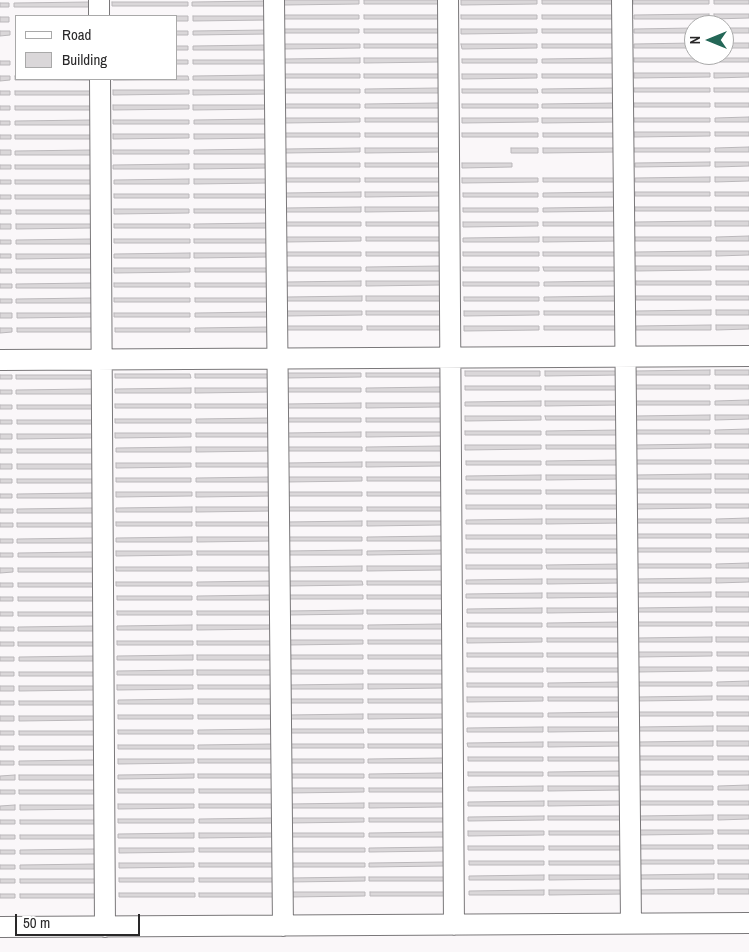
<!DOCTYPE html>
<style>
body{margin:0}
#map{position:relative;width:749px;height:952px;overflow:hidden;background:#faf7f9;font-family:"Archivo Narrow",sans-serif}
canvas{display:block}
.legend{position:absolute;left:15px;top:15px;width:162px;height:65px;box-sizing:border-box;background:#fff;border:1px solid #a9a9a9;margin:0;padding:6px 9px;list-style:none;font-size:15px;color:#292829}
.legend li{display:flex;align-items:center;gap:10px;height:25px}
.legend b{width:25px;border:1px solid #a9a9a9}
.north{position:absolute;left:684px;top:15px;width:50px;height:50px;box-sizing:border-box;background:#fff;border:1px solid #a9a9a9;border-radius:50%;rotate:270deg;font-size:14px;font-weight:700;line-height:20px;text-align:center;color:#292829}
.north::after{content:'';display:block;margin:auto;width:18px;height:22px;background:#246757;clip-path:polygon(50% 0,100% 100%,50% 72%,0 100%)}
.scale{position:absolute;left:15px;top:914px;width:125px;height:22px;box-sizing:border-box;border:2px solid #292829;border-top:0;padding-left:6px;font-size:15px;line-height:18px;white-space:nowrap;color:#292829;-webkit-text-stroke:4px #fff;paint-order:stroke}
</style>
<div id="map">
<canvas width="749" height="952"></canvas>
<ul class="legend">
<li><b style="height:6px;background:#fff"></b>Road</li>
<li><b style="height:14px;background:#dad7d9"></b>Building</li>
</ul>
<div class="north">N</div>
<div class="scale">50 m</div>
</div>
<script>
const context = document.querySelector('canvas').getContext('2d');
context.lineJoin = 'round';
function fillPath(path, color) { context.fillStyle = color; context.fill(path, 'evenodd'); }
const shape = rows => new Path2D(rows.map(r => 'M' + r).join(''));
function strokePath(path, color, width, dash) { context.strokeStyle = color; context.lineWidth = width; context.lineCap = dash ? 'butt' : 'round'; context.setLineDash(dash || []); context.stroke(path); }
const building = shape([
 [284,0,359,0,359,4,284,5,284,0],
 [364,0,439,0,439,4,364,4,364,0],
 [461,0,537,0,537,4,461,5,461,0],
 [542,0,617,0,617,4,542,4,542,0],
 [633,0,709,0,709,4,633,4,633,0],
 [714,0,749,0,749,4,714,4,714,0],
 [268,1,268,6,192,6,192,2,268,1],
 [90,2,90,7,14,7,14,3,90,2],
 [112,2,188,2,188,6,112,6,112,2],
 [0,3,9,3,9,7,0,7,0,3],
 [709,14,709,19,634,19,634,15,709,14],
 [714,14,749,14,749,18,714,19,714,14],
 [284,15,359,15,359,19,284,19,284,15],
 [364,15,440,15,440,19,364,19,364,15],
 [461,15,537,15,537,19,461,19,461,15],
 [542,15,617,15,617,19,542,19,542,15],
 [176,16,188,16,188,21,176,21,176,16],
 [193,16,268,16,268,20,193,21,193,16],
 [0,17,9,17,9,22,0,22,0,17],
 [694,28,694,33,634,33,634,29,694,28],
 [724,28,749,28,749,33,724,33,724,28],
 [284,29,359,29,359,33,284,33,284,29],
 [364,29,440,29,440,33,364,33,364,29],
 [461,29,537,29,537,33,461,34,461,29],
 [542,29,617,29,617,33,542,33,542,29],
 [268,30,268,34,193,35,193,31,268,30],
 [0,31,10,31,10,35,0,36,0,31],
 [176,31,188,31,188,35,176,35,176,31],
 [694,43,694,48,634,48,634,44,694,43],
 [724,43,749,43,749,48,724,48,724,43],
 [284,44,360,44,360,48,284,49,284,44],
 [364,44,440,44,440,48,364,48,364,44],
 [461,44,537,44,537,48,462,49,461,44],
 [542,44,617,44,617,48,542,48,542,44],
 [268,45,268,50,193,50,193,46,268,45],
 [176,46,188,46,188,50,176,50,176,46],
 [360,58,360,63,284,63,284,59,360,58],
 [364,58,440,58,440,62,364,63,364,58],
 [617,58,618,63,542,63,542,59,617,58],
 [634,58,710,58,710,62,634,62,634,58],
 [714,58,749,58,749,62,714,62,714,58],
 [462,59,537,59,537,63,462,63,462,59],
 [176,60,188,60,188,64,176,64,176,60],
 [193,60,269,60,269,64,193,64,193,60],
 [0,61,10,61,10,65,0,65,0,61],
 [634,73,710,73,710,77,634,78,634,73],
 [714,73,749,73,749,77,714,78,714,73],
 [284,74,360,74,360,78,284,78,284,74],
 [364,74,440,74,440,78,364,78,364,74],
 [462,74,537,74,537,78,462,79,462,74],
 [542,74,618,74,618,78,542,78,542,74],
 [269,75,269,80,193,80,193,76,269,75],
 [0,76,10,76,10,80,0,81,0,76],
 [15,76,16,79,90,80,15,80,15,76],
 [176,76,188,76,189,80,113,80,176,79,176,76],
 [440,88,440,93,365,93,365,89,440,88],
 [618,88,618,93,542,93,542,89,618,88],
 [634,88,710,88,710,92,634,92,634,88],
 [714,88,749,88,749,92,714,92,714,88],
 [284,89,360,89,360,93,284,93,284,89],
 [462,89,537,89,538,93,462,93,462,89],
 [113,90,189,90,189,94,113,95,113,90],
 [193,90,269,90,269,94,193,95,193,90],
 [0,91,10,91,10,95,0,95,0,91],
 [15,91,90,91,90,95,15,95,15,91],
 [440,103,440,108,365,108,365,104,440,103],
 [618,103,618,108,542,108,542,104,618,103],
 [634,103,710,103,710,107,634,107,634,103],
 [715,103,749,103,749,107,715,107,715,103],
 [284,104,360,104,360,108,284,108,284,104],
 [462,104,538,104,538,108,462,108,462,104],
 [113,105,189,105,189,109,113,110,113,105],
 [193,105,269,105,269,109,193,110,193,105],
 [0,106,10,106,10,110,0,110,0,106],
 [15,106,90,106,91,110,15,110,15,106],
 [749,117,749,122,715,122,715,118,749,117],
 [284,118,360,118,360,122,284,123,284,118],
 [365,118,440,118,440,122,365,122,365,118],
 [462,118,538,118,538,122,462,123,462,118],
 [542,118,618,118,618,122,542,123,542,118],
 [634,118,710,118,710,122,634,122,634,118],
 [269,119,269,124,194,124,194,120,269,119],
 [91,120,91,125,15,125,15,121,91,120],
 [113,120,189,120,189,124,113,124,113,120],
 [0,121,10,121,10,125,0,125,0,121],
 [634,132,710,132,710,136,634,137,634,132],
 [715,132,749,132,749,136,715,136,715,132],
 [284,133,360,133,360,137,284,137,284,133],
 [365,133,441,133,441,137,365,137,365,133],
 [462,133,538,133,538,137,462,137,462,133],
 [543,133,618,133,618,137,543,137,543,133],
 [113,134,189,134,189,138,113,139,113,134],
 [194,134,269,134,269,138,194,139,194,134],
 [0,135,11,135,11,139,0,139,0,135],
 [15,135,91,135,91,139,15,139,15,135],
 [749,147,749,152,715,152,715,148,749,147],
 [360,148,360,152,285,153,285,149,360,148],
 [365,148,441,148,441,152,365,153,365,148],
 [511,148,538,148,538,153,511,153,511,148],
 [543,148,618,148,618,152,543,153,543,148],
 [634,148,710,148,710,152,634,152,634,148],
 [269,149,269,154,194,154,194,150,269,149],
 [0,150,11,150,11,155,0,155,0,150],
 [91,150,91,155,15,155,15,151,91,150],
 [113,150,189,150,189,154,113,154,113,150],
 [710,162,710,166,635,167,635,163,710,162],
 [715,162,749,162,749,166,715,167,715,162],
 [285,163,360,163,360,167,285,167,285,163],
 [365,163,441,163,441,167,365,167,365,163],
 [462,163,512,163,512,167,462,168,462,163],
 [189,164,189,169,113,169,113,165,189,164],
 [194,164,269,164,269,168,194,169,194,164],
 [0,165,11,165,11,169,0,169,0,165],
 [15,165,91,165,91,169,15,169,15,165],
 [710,177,710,182,635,182,635,178,710,177],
 [715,177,749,177,749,181,715,182,715,177],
 [285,178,360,178,360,182,285,182,285,178],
 [365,178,441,178,441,182,365,182,365,178],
 [462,178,538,178,538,182,462,183,462,178],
 [543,178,619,178,619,182,543,182,543,178],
 [189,179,189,184,114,184,114,180,189,179],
 [194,179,269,179,269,183,194,184,194,179],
 [0,180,11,180,11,184,0,184,0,180],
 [15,180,91,180,91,184,15,184,15,180],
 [361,192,361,197,285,197,285,193,361,192],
 [365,192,441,192,441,196,365,197,365,192],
 [619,192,619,197,543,197,543,193,619,192],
 [635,192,710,192,710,196,635,196,635,192],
 [715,192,749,192,749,196,715,196,715,192],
 [463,193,538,193,538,197,463,197,463,193],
 [114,194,189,194,189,198,114,198,114,194],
 [194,194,269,194,269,198,194,198,194,194],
 [0,195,11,195,11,199,0,199,0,195],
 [15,195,91,195,91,199,15,199,15,195],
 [361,207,361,212,285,212,285,208,361,207],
 [365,207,441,207,441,211,365,212,365,207],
 [619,207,619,211,543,212,543,208,619,207],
 [635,207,711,207,711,211,635,211,635,207],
 [715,207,749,207,749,211,715,211,715,207],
 [463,208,538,208,538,212,463,212,463,208],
 [114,209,189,209,189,213,114,214,114,209],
 [194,209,270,209,270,213,194,213,194,209],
 [0,210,11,210,11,214,0,214,0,210],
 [16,210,91,210,91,214,16,214,16,210],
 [711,221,711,226,635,226,635,222,711,221],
 [715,221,749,221,749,226,715,226,715,221],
 [285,222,361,222,361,226,285,226,285,222],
 [366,222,441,222,441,226,366,226,366,222],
 [463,222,538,222,538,226,463,227,463,222],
 [543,222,619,222,619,226,543,226,543,222],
 [270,223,270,228,194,228,194,224,270,223],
 [0,224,11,224,11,229,0,229,0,224],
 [16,224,91,224,91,228,16,229,16,224],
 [114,224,190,224,190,228,114,228,114,224],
 [749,236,749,241,716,241,716,237,749,236],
 [285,237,361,237,361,241,285,242,285,237],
 [366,237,441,237,441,241,366,241,366,237],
 [539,237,539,242,463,242,463,238,539,237],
 [543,237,619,237,619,241,543,242,543,237],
 [635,237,711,237,711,241,635,241,635,237],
 [91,239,91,244,16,244,16,240,91,239],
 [114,239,190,239,190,243,114,243,114,239],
 [194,239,270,239,270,243,194,243,194,239],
 [0,240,11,240,11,244,0,244,0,240],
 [711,251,711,256,635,256,635,252,711,251],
 [716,251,749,251,749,255,716,256,716,251],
 [286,252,361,252,361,256,286,256,286,252],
 [366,252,441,252,441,256,366,256,366,252],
 [463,252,539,252,539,256,463,256,463,252],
 [543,252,619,252,619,256,543,256,543,252],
 [190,253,190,258,114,258,114,254,190,253],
 [194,253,270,253,270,257,194,258,194,253],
 [0,254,11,254,11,258,0,258,0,254],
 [16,254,92,254,92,258,16,259,16,254],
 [442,266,442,271,366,271,366,267,442,266],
 [636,266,711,266,711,270,636,271,636,266],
 [716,266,749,266,749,270,716,270,716,266],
 [286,267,361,267,361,271,286,271,286,267],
 [463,267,539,267,539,271,463,271,463,267],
 [543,267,619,267,619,271,544,271,543,267],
 [114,268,190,268,190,272,114,273,114,268],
 [195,268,270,268,270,272,195,272,195,268],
 [0,269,11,269,12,273,0,273,0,269],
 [16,269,92,269,92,273,16,273,16,269],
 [361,281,361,286,286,286,286,282,361,281],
 [366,281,442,281,442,285,366,286,366,281],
 [619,281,619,286,544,286,544,282,619,281],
 [636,281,711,281,711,285,636,285,636,281],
 [716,281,749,281,749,285,716,285,716,281],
 [463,282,539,282,539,286,463,286,463,282],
 [92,283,92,288,16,288,16,284,92,283],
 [114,283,190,283,190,287,114,287,114,283],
 [195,283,270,283,270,287,195,287,195,283],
 [0,284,12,284,12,288,0,288,0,284],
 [362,296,362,301,286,301,286,297,362,296],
 [366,296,442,296,442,301,366,301,366,296],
 [619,296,619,301,544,301,544,297,619,296],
 [636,296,711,296,711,300,636,300,636,296],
 [716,296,749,296,749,300,716,300,716,296],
 [464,297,539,297,539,301,464,301,464,297],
 [92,298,92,303,16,303,16,299,92,298],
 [114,298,190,298,190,302,114,302,114,298],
 [195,298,270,298,270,302,195,302,195,298],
 [0,299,12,299,12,303,0,303,0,299],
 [711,310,711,315,636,315,636,311,711,310],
 [716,310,749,310,749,315,716,315,716,310],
 [286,311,362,311,362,315,286,316,286,311],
 [366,311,442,311,442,315,366,315,366,311],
 [464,311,539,311,539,315,464,316,464,311],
 [544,311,619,311,620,315,544,315,544,311],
 [271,312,271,317,195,317,195,313,271,312],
 [0,313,12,313,12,318,0,318,0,313],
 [17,313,92,313,92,317,17,318,17,313],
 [114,313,190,313,190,317,114,317,114,313],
 [711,325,711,330,636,330,636,326,711,325],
 [716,325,749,325,749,329,716,330,716,325],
 [286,326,362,326,362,330,286,330,286,326],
 [367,326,442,326,442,330,367,330,367,326],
 [464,326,539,326,539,330,464,331,464,326],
 [544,326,620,326,620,330,544,330,544,326],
 [271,327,271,332,195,332,195,328,271,327],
 [0,328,12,328,12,332,0,333,0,328],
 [17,328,92,328,92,332,17,332,17,328],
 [115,328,190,328,190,332,115,332,115,328],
 [710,370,710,375,634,375,634,371,710,370],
 [715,370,749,370,749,375,715,375,715,370],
 [465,371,540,371,540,376,465,376,465,371],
 [545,371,621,371,621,375,545,376,545,371],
 [285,373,361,373,361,377,285,378,285,373],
 [366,373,441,373,441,377,366,377,366,373],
 [115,374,190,374,191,378,115,378,115,374],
 [195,374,271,374,271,378,195,378,195,374],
 [0,375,12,375,12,379,0,379,0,375],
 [16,375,92,375,92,379,16,379,16,375],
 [634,385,710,385,710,389,634,389,634,385],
 [715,385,749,385,749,389,715,389,715,385],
 [465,386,541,386,541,390,465,390,465,386],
 [545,386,621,386,621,390,545,390,545,386],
 [441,387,441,392,366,392,366,388,441,387],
 [191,388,191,393,115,393,115,389,191,388],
 [195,388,271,388,271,392,195,393,195,388],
 [285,388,361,388,361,392,286,392,285,388],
 [92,389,92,394,16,394,16,390,92,389],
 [0,390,12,390,12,394,0,394,0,390],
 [749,400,749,405,715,405,715,401,749,400],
 [541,401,541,406,465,406,465,402,541,401],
 [545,401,621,401,621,405,545,406,545,401],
 [634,401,710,401,710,405,634,405,634,401],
 [361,403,361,408,286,408,286,404,361,403],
 [366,403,441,403,441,407,366,408,366,403],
 [115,404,191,404,191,408,115,408,115,404],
 [195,404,271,404,271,408,195,408,195,404],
 [0,405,12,405,12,409,0,409,0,405],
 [17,405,92,405,92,409,17,409,17,405],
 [710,415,710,420,635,420,635,416,710,415],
 [715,415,749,415,749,419,715,420,715,415],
 [465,416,541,416,541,420,465,421,465,416],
 [545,416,621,416,621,420,546,420,545,416],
 [271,418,271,423,196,423,196,419,271,418],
 [286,418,361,418,361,422,286,422,286,418],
 [366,418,442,418,442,422,366,422,366,418],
 [115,419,191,419,191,423,115,423,115,419],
 [0,420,12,420,12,424,0,424,0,420],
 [17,420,92,420,92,424,17,424,17,420],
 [749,429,749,434,715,434,715,430,749,429],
 [621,430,621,435,546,435,546,431,621,430],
 [635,430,710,430,710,434,635,434,635,430],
 [465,431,541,431,541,435,465,435,465,431],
 [361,432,361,437,286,437,286,433,361,432],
 [366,432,442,432,442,436,366,437,366,432],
 [115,433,191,433,191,437,115,438,115,433],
 [196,433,271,433,271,437,196,437,196,433],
 [0,434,12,434,12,439,0,439,0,434],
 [17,434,92,434,92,438,17,439,17,434],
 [711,444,711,448,635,449,635,445,711,444],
 [715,444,749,444,749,448,715,448,715,444],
 [465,445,541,445,541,449,465,450,465,445],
 [546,445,621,445,621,449,546,449,546,445],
 [442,446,442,451,366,451,366,447,442,446],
 [191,447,191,452,116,452,116,448,191,447],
 [196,447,271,447,271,451,196,452,196,447],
 [286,447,362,447,362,451,286,451,286,447],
 [0,449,12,449,12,453,0,453,0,449],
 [17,449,93,449,93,453,17,453,17,449],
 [621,460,621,465,546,465,546,461,621,460],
 [635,460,711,460,711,464,635,464,635,460],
 [715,460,749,460,749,464,715,464,715,460],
 [466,461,541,461,541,465,466,465,466,461],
 [362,462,362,467,286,467,286,463,362,462],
 [366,462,442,462,442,466,366,467,366,462],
 [116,463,191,463,191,467,116,468,116,463],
 [196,463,272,463,272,467,196,467,196,463],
 [0,464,12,464,12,469,0,469,0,464],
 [17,464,93,464,93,469,17,469,17,464],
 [711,474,711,479,635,479,635,475,711,474],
 [715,474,749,474,749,479,715,479,715,474],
 [541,475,541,480,466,480,466,476,541,475],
 [546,475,622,475,622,479,546,480,546,475],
 [272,477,272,482,196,482,196,478,272,477],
 [286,477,362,477,362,481,286,482,286,477],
 [367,477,442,477,442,481,367,481,367,477],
 [116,478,191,478,191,482,116,482,116,478],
 [0,479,12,479,12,483,0,483,0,479],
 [17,479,93,479,93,483,17,483,17,479],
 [635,489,711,489,711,493,635,493,635,489],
 [715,489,749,489,749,493,715,493,715,489],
 [466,490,541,490,541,494,466,494,466,490],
 [546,490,622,490,622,494,546,494,546,490],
 [116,492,192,492,192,496,116,497,116,492],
 [196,492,272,492,272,496,196,497,196,492],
 [286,492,362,492,362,496,286,496,286,492],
 [367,492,442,492,442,496,367,496,367,492],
 [93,493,93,498,17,498,17,494,93,493],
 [0,494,12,494,12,498,0,498,0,494],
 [635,504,711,504,711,508,635,509,635,504],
 [716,504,749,504,749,508,716,508,716,504],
 [466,505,542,505,542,509,466,509,466,505],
 [546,505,622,505,622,509,546,509,546,505],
 [192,507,192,512,116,512,116,508,192,507],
 [196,507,272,507,272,511,196,512,196,507],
 [286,507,362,507,362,511,286,511,286,507],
 [367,507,442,507,442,511,367,511,367,507],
 [93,508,93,513,17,513,17,509,93,508],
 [0,509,13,509,13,513,0,513,0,509],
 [749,518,749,523,716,523,716,519,749,518],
 [542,519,542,524,466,524,466,520,542,519],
 [546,519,622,519,622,523,546,524,546,519],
 [636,519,711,519,711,523,636,523,636,519],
 [362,521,362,526,286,526,286,522,362,521],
 [367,521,443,521,443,525,367,526,367,521],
 [116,522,192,522,192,526,116,526,116,522],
 [196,522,272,522,272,526,196,526,196,522],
 [0,523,13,523,13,527,0,527,0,523],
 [17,523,93,523,93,527,17,527,17,523],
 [636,534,711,534,711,538,636,538,636,534],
 [716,534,749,534,749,538,716,538,716,534],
 [466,535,542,535,542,539,466,539,466,535],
 [546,535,622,535,622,539,546,539,546,535],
 [443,536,443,541,367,541,367,537,443,536],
 [192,537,192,542,116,542,116,538,192,537],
 [197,537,272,537,272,541,197,542,197,537],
 [287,537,362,537,362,541,287,541,287,537],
 [93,538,93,543,17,543,17,539,93,538],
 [0,539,13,539,13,543,0,543,0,539],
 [636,548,711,548,711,552,636,552,636,548],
 [716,548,749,548,749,552,716,552,716,548],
 [466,549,542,549,542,553,466,553,466,549],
 [546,549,622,549,622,553,546,553,546,549],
 [362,550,362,555,287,555,287,551,362,550],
 [443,550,443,554,367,555,367,551,443,550],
 [116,551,192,551,192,555,116,556,116,551],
 [197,551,272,551,272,555,197,555,197,551],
 [93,552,93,557,18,557,18,553,93,552],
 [0,553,13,553,13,557,0,557,0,553],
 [749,563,749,568,716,568,716,564,749,563],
 [622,564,622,569,547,569,546,565,622,564],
 [636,564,711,564,711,568,636,568,636,564],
 [466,565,542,565,542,569,466,569,466,565],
 [362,566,362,571,287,571,287,567,362,566],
 [367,566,443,566,443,570,367,571,367,566],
 [116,567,192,567,192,571,116,571,116,567],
 [197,567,272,567,272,571,197,571,197,567],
 [0,568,13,568,13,572,0,573,0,568],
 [18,568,93,568,93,572,18,572,18,568],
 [711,578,711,583,636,583,636,579,711,578],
 [716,578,749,578,749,582,716,583,716,578],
 [542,579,542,584,466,584,466,580,542,579],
 [547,579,622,579,622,583,547,584,547,579],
 [273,581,273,586,197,586,197,582,273,581],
 [287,581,362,581,363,585,287,586,287,581],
 [367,581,443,581,443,585,367,585,367,581],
 [116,582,192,582,192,586,116,586,116,582],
 [0,583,13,583,13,587,0,587,0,583],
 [18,583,93,583,93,587,18,587,18,583],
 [711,592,711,597,636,597,636,593,711,592],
 [716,592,749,592,749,597,716,597,716,592],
 [542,593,542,598,466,598,466,594,542,593],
 [547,593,622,593,622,597,547,598,547,593],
 [273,595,273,600,197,600,197,596,273,595],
 [287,595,363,595,363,599,287,599,287,595],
 [367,595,443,595,443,599,367,599,367,595],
 [117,596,192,596,192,600,117,600,117,596],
 [0,597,13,597,13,601,0,601,0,597],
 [18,597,94,597,94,601,18,601,18,597],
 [712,607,712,612,636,612,636,608,712,607],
 [716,607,749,607,749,612,716,612,716,607],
 [542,608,542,613,467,613,467,609,542,608],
 [547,608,622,608,622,612,547,613,547,608],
 [363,610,363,614,287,615,287,611,363,610],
 [367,610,443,610,443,614,367,614,367,610],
 [117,611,192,611,192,615,117,615,117,611],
 [197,611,273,611,273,615,197,615,197,611],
 [0,612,13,612,13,616,0,616,0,612],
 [18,612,94,612,94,616,18,616,18,612],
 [623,622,623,627,547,627,547,623,623,622],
 [636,622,712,622,712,626,636,626,636,622],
 [716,622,749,622,749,626,716,626,716,622],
 [467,623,542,623,542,627,467,627,467,623],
 [443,624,443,629,368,629,368,625,443,624],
 [192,625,192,630,117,630,117,626,192,625],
 [197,625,273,625,273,629,197,630,197,625],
 [287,625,363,625,363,629,287,629,287,625],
 [94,626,94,631,18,631,18,627,94,626],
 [0,627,14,627,14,631,0,631,0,627],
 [712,637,712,642,636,642,636,638,712,637],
 [716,637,749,637,749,642,716,642,716,637],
 [467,638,542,638,542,642,467,643,467,638],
 [547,638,623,638,623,642,547,642,547,638],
 [287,640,363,640,363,644,287,645,287,640],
 [368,640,443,640,443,644,368,644,368,640],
 [117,641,193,641,193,645,117,645,117,641],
 [197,641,273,641,273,645,197,645,197,641],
 [0,642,14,642,14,646,0,646,0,642],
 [18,642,94,642,94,646,18,646,18,642],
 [636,652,712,652,712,656,636,657,636,652],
 [717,652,749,652,749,656,717,656,717,652],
 [467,653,543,653,543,657,467,657,467,653],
 [547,653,623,653,623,657,547,657,547,653],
 [193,655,193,660,117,660,117,656,193,655],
 [197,655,273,655,273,660,197,660,197,655],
 [288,655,363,655,363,659,288,659,288,655],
 [368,655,443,655,443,659,368,659,368,655],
 [94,656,94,661,19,661,19,657,94,656],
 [0,657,14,657,14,661,0,661,0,657],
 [637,667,712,667,712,671,637,672,637,667],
 [717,667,749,667,749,671,717,671,717,667],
 [467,668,543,668,543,672,467,672,467,668],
 [547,668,623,668,623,672,547,672,547,668],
 [193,670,193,675,117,675,117,671,193,670],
 [197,670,273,670,273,675,197,675,197,670],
 [288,670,363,670,363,674,288,674,288,670],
 [368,670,444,670,444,674,368,674,368,670],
 [0,672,14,672,14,676,0,676,0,672],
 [19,672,94,672,94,676,19,676,19,672],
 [749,681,749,686,717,686,717,682,749,681],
 [623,682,623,687,548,687,548,683,623,682],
 [637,682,712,682,712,686,637,686,637,682],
 [467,683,543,683,543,687,467,687,467,683],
 [363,684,363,689,288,689,288,685,363,684],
 [368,684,444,684,444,688,368,689,368,684],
 [117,685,193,685,193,689,117,690,117,685],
 [198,685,273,685,273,689,198,689,198,685],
 [0,686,14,686,14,691,0,691,0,686],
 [19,686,94,686,94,690,19,691,19,686],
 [712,696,712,700,637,701,637,697,712,696],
 [717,696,749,696,749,700,717,700,717,696],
 [467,697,543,697,543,701,467,702,467,697],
 [548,697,623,697,623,701,548,701,548,697],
 [193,699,193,704,118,704,118,700,193,699],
 [198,699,273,699,273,704,198,704,198,699],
 [288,699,363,699,363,703,288,703,288,699],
 [368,699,444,699,444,703,368,703,368,699],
 [0,701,14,701,14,705,0,705,0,701],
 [19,701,94,701,95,705,19,705,19,701],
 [623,712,623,717,548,717,548,713,623,712],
 [637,712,713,712,713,716,637,716,637,712],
 [717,712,749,712,749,716,717,716,717,712],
 [467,713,543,713,543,717,467,717,467,713],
 [363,714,363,719,288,719,288,715,363,714],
 [368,714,444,714,444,718,368,719,368,714],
 [118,715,193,715,193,719,118,719,118,715],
 [198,715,273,715,273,719,198,719,198,715],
 [0,716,14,716,14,721,0,721,0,716],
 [19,716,95,716,95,720,19,721,19,716],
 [713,726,713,731,637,731,637,727,713,726],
 [717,726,749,726,749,731,717,731,717,726],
 [543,727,543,732,467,732,467,728,543,727],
 [548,727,624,727,624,731,548,732,548,727],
 [274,729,274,734,198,734,198,730,274,729],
 [288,729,363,729,364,733,288,733,288,729],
 [368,729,444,729,444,733,368,733,368,729],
 [118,730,193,730,193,734,118,734,118,730],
 [0,731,14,731,14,735,0,735,0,731],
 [19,731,95,731,95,735,19,735,19,731],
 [713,741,713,746,637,746,637,742,713,741],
 [717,741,749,741,749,746,717,746,717,741],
 [543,742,543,747,468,747,467,743,543,742],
 [548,742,624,742,624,746,548,747,548,742],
 [274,744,274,749,198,749,198,745,274,744],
 [288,744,364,744,364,748,288,748,288,744],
 [368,744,444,744,444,748,368,748,368,744],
 [118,745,194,745,194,749,118,749,118,745],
 [0,746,14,746,14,750,0,750,0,746],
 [19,746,95,746,95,750,19,750,19,746],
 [637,756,713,756,713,760,637,760,637,756],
 [718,756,749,756,749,760,718,760,718,756],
 [468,757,543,757,543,761,468,761,468,757],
 [548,757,624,757,624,761,548,761,548,757],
 [444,758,444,763,368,763,368,759,444,758],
 [118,759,194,759,194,763,118,764,118,759],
 [198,759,274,759,274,763,198,763,198,759],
 [288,759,364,759,364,763,288,763,288,759],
 [95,760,95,765,19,765,19,761,95,760],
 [0,761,14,761,14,765,0,765,0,761],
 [624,771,624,776,548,776,548,772,624,771],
 [637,771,713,771,713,775,637,775,637,771],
 [718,771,749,771,749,775,718,775,718,771],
 [468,772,543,772,543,776,468,776,468,772],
 [444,773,444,778,369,778,369,774,444,773],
 [194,774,194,778,118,779,118,775,194,774],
 [198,774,274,774,274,778,198,778,198,774],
 [288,774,364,774,364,778,288,778,288,774],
 [15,775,15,780,0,780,0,776,15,775],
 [19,775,95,775,95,780,19,780,19,775],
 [749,785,749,790,718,790,718,786,749,785],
 [543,786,543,791,468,791,468,787,543,786],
 [548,786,624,786,624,790,548,791,548,786],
 [637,786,713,786,713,790,637,790,637,786],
 [288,788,364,788,364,792,288,793,288,788],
 [369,788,444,788,444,792,369,792,369,788],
 [118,789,194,789,194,793,118,793,118,789],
 [199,789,274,789,274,793,199,793,199,789],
 [0,790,15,790,15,794,0,794,0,790],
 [19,790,95,790,95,794,19,794,19,790],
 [544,801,544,806,468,806,468,802,544,801],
 [548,801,624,801,624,805,548,806,548,801],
 [637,801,713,801,713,805,637,805,637,801],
 [718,801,749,801,749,805,718,805,718,801],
 [364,803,364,808,289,808,289,804,364,803],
 [369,803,444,803,444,807,369,808,369,803],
 [118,804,194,804,194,808,118,809,118,804],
 [199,804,274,804,274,808,199,808,199,804],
 [15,805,15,810,0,810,0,806,15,805],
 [20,805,95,805,95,809,20,810,20,805],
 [713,815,713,820,638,820,638,816,713,815],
 [718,815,749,815,749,819,718,820,718,815],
 [544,816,544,820,468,821,468,817,544,816],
 [548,816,624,816,624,820,548,820,548,816],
 [274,818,274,823,199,823,199,819,274,818],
 [289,818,364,818,364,822,289,823,289,818],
 [369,818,445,818,445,822,369,822,369,818],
 [118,819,194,819,194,823,118,823,118,819],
 [0,820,15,820,15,824,0,824,0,820],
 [20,820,95,820,95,824,20,824,20,820],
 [638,830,713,830,713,834,638,835,638,830],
 [718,830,749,830,749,834,718,834,718,830],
 [468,831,544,831,544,835,468,836,468,831],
 [549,831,624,831,624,835,549,835,549,831],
 [445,832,445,837,369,837,369,833,445,832],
 [194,833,194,838,118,838,118,834,194,833],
 [199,833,274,833,274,837,199,838,199,833],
 [289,833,364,833,364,837,289,837,289,833],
 [0,835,15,835,15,839,0,839,0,835],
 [20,835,95,835,95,839,20,839,20,835],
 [638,845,713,845,713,849,638,849,638,845],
 [718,845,749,845,749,849,718,849,718,845],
 [468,846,544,846,544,850,468,850,468,846],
 [549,846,624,846,624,850,549,850,549,846],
 [445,847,445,851,369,852,369,848,445,847],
 [119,848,194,848,194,852,119,853,119,848],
 [199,848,274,848,274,852,199,852,199,848],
 [289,848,365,848,365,852,289,852,289,848],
 [95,849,96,854,20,854,20,850,95,849],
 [0,850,15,850,15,854,0,854,0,850],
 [638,860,714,860,714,864,638,864,638,860],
 [718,860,749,860,749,864,718,864,718,860],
 [469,861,544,861,544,865,469,865,469,861],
 [549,861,624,861,624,865,549,865,549,861],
 [445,862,445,866,369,867,369,863,445,862],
 [119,863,194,863,194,867,119,868,119,863],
 [199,863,274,863,274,867,199,867,199,863],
 [289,863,365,863,365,867,289,867,289,863],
 [96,864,96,869,20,869,20,865,96,864],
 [0,865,15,865,15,869,0,869,0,865],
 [714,874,714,879,638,879,638,875,714,874],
 [718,874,749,874,749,879,718,879,718,874],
 [544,875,544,880,469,880,469,876,544,875],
 [549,875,625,875,625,879,549,880,549,875],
 [365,877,365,881,289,882,289,878,365,877],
 [369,877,445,877,445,881,369,881,369,877],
 [119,878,194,878,194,882,119,882,119,878],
 [199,878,275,878,275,882,199,882,199,878],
 [0,879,15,879,15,883,0,883,0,879],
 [20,879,96,879,96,883,20,883,20,879],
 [714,889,714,894,638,894,638,890,714,889],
 [718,889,749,889,749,894,718,894,718,889],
 [544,890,544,895,469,895,469,891,544,890],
 [549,890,625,890,625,894,549,895,549,890],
 [289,892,365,892,365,896,289,897,289,892],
 [370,892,445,892,445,896,370,896,370,892],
 [119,893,195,893,195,897,119,897,119,893],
 [199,893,275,893,275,897,199,897,199,893],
 [0,894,15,894,15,898,0,898,0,894],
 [20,894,96,894,96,898,20,898,20,894]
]);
const minor = shape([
 [99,0,99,16],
 [274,0,283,926],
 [448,0,454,925],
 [622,0,631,923],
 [100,79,105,927],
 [0,360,749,356],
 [0,927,749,923]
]);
fillPath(building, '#dad7d9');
strokePath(building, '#bbb8bb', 1);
strokePath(minor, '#7a787a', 22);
strokePath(minor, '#fff', 20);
</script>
